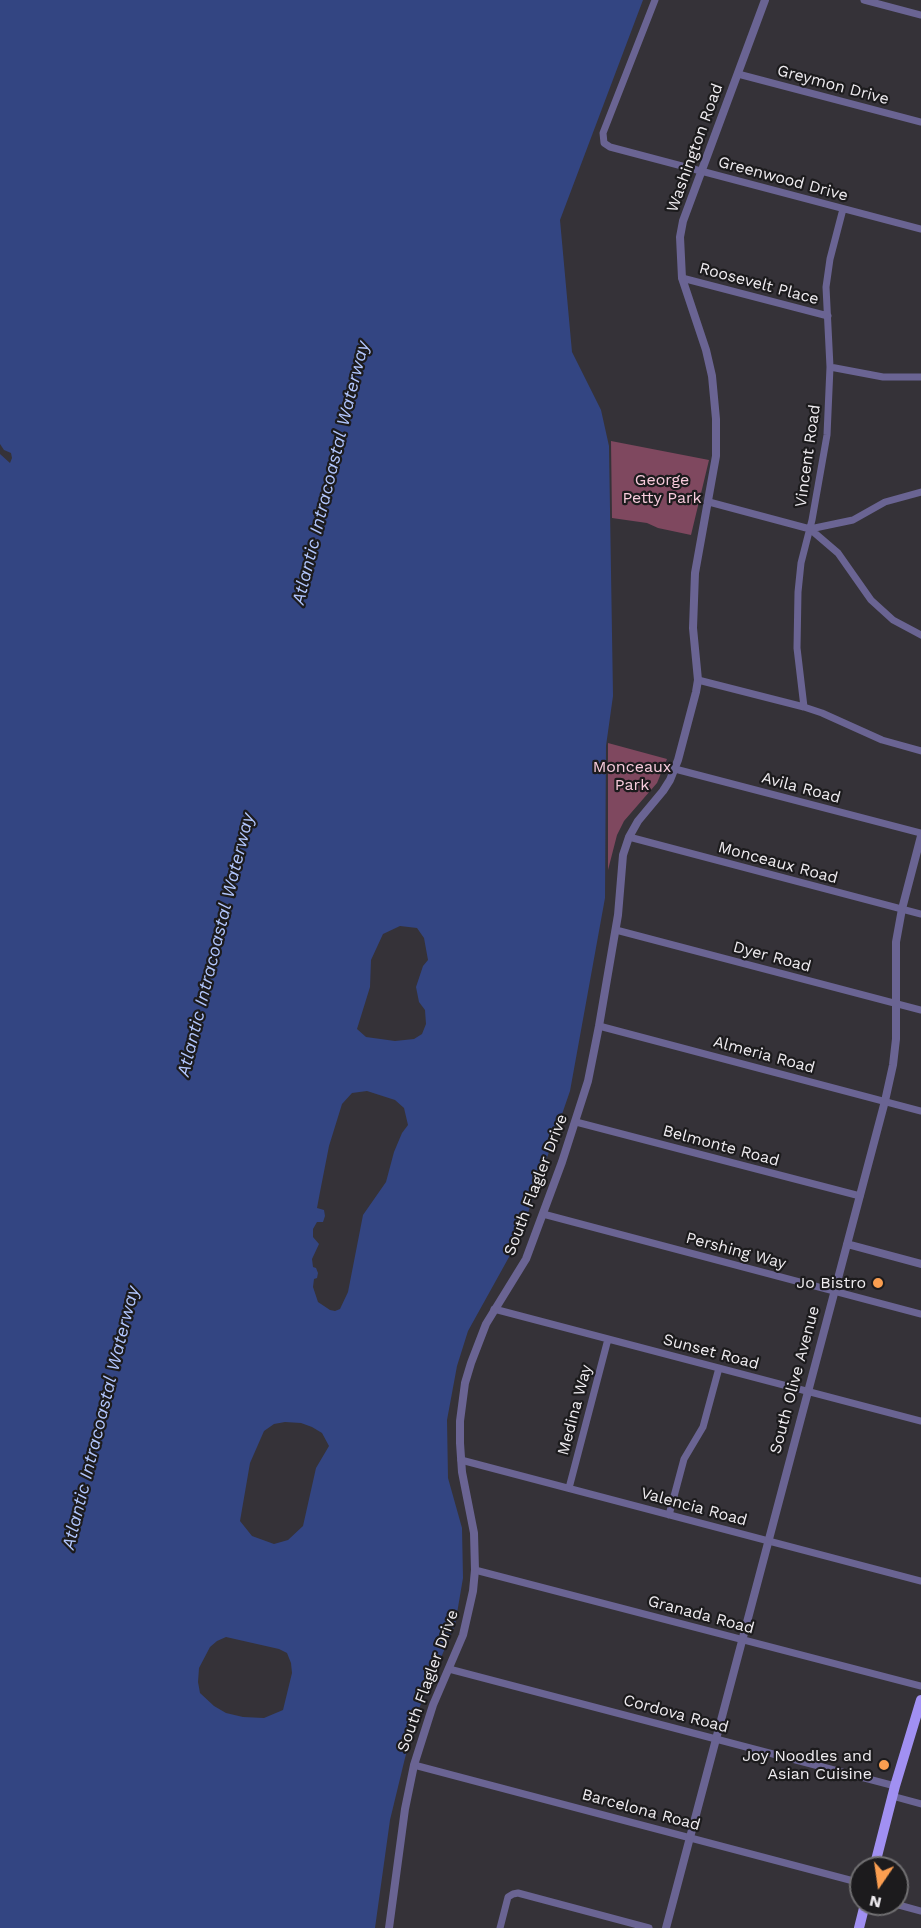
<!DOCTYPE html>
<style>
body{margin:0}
#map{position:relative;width:921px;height:1928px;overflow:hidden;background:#353238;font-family:"Work Sans",sans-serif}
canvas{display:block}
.north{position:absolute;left:849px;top:1856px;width:60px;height:60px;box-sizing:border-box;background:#1c1b1d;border:2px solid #706f71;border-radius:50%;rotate:193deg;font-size:16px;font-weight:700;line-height:24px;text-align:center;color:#efecf0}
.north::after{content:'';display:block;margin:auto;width:21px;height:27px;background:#fb9e50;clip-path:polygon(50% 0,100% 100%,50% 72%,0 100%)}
</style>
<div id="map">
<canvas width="921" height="1928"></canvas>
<div class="north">N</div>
</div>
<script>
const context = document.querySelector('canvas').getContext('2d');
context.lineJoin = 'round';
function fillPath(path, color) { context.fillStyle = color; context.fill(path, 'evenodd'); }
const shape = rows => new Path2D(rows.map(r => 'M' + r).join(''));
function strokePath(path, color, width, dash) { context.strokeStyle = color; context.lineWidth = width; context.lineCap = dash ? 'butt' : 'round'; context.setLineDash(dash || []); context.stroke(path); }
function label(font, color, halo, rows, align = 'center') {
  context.font = font + ' "Work Sans",sans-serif'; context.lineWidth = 4.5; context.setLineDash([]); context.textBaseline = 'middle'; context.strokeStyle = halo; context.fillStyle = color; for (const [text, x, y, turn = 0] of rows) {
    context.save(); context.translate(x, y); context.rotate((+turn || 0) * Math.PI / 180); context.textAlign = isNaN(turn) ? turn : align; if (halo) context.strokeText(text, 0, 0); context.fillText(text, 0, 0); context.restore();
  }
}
const green = shape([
 [611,441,709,460,691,535,658,528,647,523,612,518],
 [608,743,667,759,657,783,624,821,617,835,608,870]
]);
const water = shape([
 [0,0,643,0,560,220,572,352,601,410,609,446,613,696,606,746,605,898,570,1091,519,1239,468,1331,457,1366,447,1420,448,1478,462,1528,463,1578,455,1625,418,1711,405,1758,390,1820,375,1928,0,1928,0,454,10,463,12,458,11,453,4,450,0,444],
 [400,926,417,928,424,938,428,960,423,966,416,987,419,1002,425,1010,426,1024,422,1034,414,1039,395,1041,366,1037,357,1029,370,987,371,960,383,934],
 [367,1091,395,1100,404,1108,408,1125,402,1133,394,1152,386,1182,363,1215,348,1292,340,1309,335,1311,330,1310,318,1302,313,1287,314,1279,317,1278,318,1273,316,1268,313,1267,312,1259,319,1244,313,1237,313,1229,317,1222,323,1222,325,1216,324,1210,317,1208,320,1192,329,1146,342,1104,352,1093],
 [285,1422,301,1423,312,1427,322,1433,329,1446,316,1468,303,1526,288,1540,274,1544,252,1536,240,1521,250,1463,264,1431,274,1424],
 [226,1637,279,1649,287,1653,291,1663,292,1673,283,1710,264,1718,243,1717,226,1713,214,1706,200,1693,198,1682,199,1668,210,1647,217,1641]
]);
const minor = shape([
 [655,0,603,133,604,143,610,147,921,229],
 [864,0,921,15],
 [738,74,921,122],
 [682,278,828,316],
 [830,367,883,377,921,377],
 [709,502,810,529,853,520,885,502,921,492],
 [810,529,838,553,871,600,893,620,921,635],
 [698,680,804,707,822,713,882,740,921,751],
 [804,707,797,648,798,592,801,563,812,520,827,435,830,367,826,287,830,259,843,209],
 [675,769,921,833],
 [629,837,921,914],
 [616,930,921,1010],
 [599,1026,921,1111],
 [576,1122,860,1196],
 [543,1214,921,1314],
 [494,1309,921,1421],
 [461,1460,921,1581],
 [569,1488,608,1339],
 [669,1515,684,1459,703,1427,719,1368],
 [475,1570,921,1686],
 [449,1669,895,1786],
 [414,1765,861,1883],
 [892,1796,921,1804],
 [895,1904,921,1911],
 [500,1928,508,1897,513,1894,518,1893,649,1928]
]);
const tertiary = shape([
 [847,1244,921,1264],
 [389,1928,405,1809,414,1765,433,1705,463,1635,473,1591,475,1570,474,1533,462,1472,460,1443,460,1421,465,1383,471,1363,486,1324,526,1259,562,1162,588,1081,599,1026,618,915,623,855,629,837,638,821,663,791,670,780,678,760,696,692,698,680,693,628,695,573,716,456,716,419,712,376,706,350,682,278,680,237,683,221,765,0],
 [666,1928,885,1101,893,1065,896,1039,896,942,902,909,921,836]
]);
const primary = shape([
 [874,1868,895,1786,921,1700],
 [859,1928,865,1904]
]);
const markers = [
 [878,1283,6,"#fb9e50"],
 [884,1765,6,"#fb9e50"]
];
const streetNames = [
 ["Greymon Drive",833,85,15],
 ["Washington Road",695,148,-70],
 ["Greenwood Drive",783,179,15],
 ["Roosevelt Place",759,284,15],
 ["Vincent Road",808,456,-82],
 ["Avila Road",801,788,15],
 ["Monceaux Road",778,863,15],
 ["Dyer Road",772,957,15],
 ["Almeria Road",764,1055,15],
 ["Belmonte Road",721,1146,15],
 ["South Flagler Drive",536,1185,-69],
 ["Pershing Way",736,1251,15],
 ["Sunset Road",711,1352,15],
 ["South Olive Avenue",795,1380,-75],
 ["Medina Way",575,1410,-75],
 ["Valencia Road",694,1507,15],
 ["Granada Road",701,1615,15],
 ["South Flagler Drive",428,1681,-70],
 ["Cordova Road",676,1714,15],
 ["Barcelona Road",641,1810,15]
];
const parkNames = [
 ["George",662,480],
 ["Petty Park",662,498],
 ["Monceaux",632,767],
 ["Park",632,785]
];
const poiNames = [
 ["Jo Bistro",866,1283],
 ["Joy Noodles and",872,1756],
 ["Asian Cuisine",872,1774]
];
const waterNames = [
 ["Atlantic Intracoastal Waterway",331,473,-76],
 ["Atlantic Intracoastal Waterway",216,945,-76],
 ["Atlantic Intracoastal Waterway",101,1418,-76]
];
fillPath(green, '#7f485f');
fillPath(water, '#334582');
strokePath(minor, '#6a6493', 7);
strokePath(tertiary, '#6a6493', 8);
strokePath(primary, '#a190f2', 10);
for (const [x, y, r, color] of markers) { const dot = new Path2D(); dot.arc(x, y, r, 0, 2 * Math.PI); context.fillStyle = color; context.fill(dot); strokePath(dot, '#1c1b1d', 2); }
label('16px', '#efecf0', '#1c1b1d', streetNames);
label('16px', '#f8ccdd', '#1c1b1d', parkNames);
label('16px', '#efecf0', '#1c1b1d', poiNames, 'right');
label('italic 18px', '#b2c6fd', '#1c1b1d', waterNames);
</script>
